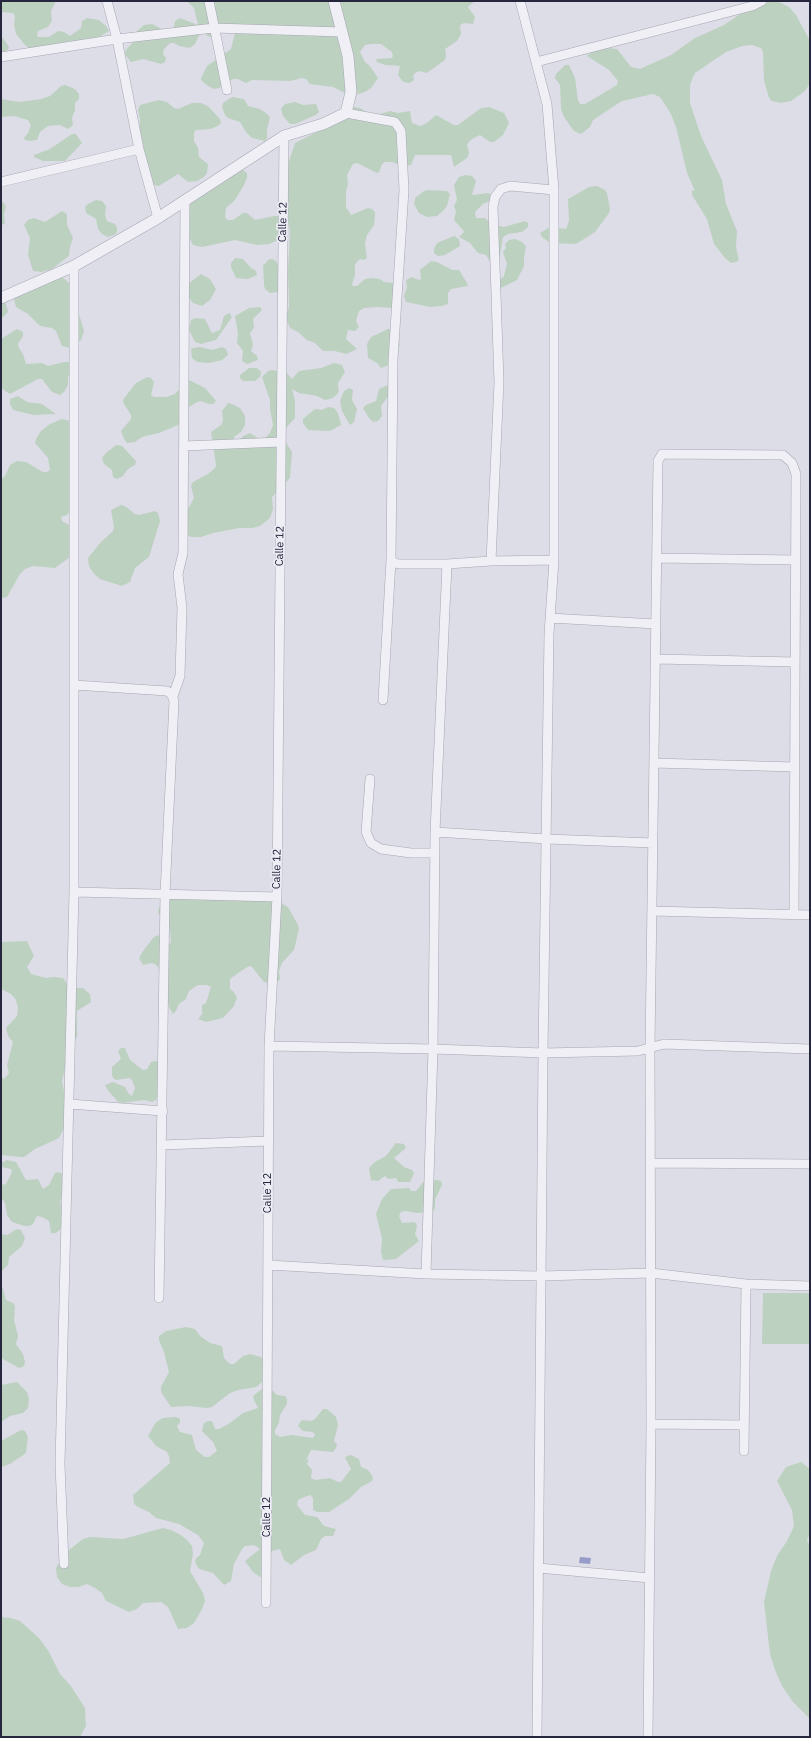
<!DOCTYPE html>
<style>
body{margin:0}
#map{position:relative;width:811px;height:1738px;overflow:hidden;background:#dddde7;font-family:"IBM Plex Sans",sans-serif}
canvas{display:block}
.frame{position:absolute;inset:0;border:2px solid #26263e;pointer-events:none}
</style>
<div id="map">
<canvas width="811" height="1738"></canvas>
<div class="frame"></div>
</div>
<script>
const context = document.querySelector('canvas').getContext('2d');
context.lineJoin = 'round';
function fillPath(path, color) { context.fillStyle = color; context.fill(path, 'evenodd'); }
const shape = rows => new Path2D(rows.map(r => 'M' + r).join(''));
function strokePath(path, color, width, dash) { context.strokeStyle = color; context.lineWidth = width; context.lineCap = dash ? 'butt' : 'round'; context.setLineDash(dash || []); context.stroke(path); }
function label(font, color, halo, rows, align = 'center') {
  context.font = font + ' "IBM Plex Sans",sans-serif'; context.lineWidth = 3.5; context.setLineDash([]); context.textBaseline = 'middle'; context.strokeStyle = halo; context.fillStyle = color; for (const [text, x, y, turn = 0] of rows) {
    context.save(); context.translate(x, y); context.rotate((+turn || 0) * Math.PI / 180); context.textAlign = isNaN(turn) ? turn : align; if (halo) context.strokeText(text, 0, 0); context.fillText(text, 0, 0); context.restore();
  }
}
const green = shape([
 [1,1,56,1,51,11,52,21,48,27,38,31,37,35,38,37,49,37,58,31,64,32,70,36,81,28,82,21,87,18,99,20,106,26,109,31,101,36,88,40,31,50,25,45,16,34,14,25,15,16,13,13,1,12],
 [187,1,475,1,468,7,475,17,473,24,464,23,460,25,461,34,457,41,445,49,446,56,445,60,427,73,419,71,415,73,413,76,414,80,410,83,403,82,398,75,400,66,385,65,377,62,376,60,377,59,392,58,393,56,392,52,381,44,371,44,365,45,360,52,365,62,370,66,378,78,371,88,365,92,357,94,345,93,333,87,310,84,306,79,302,78,290,81,252,80,246,83,238,79,233,79,219,88,214,89,208,86,201,80,201,78,207,66,231,49,235,33,227,30,210,37,206,35,199,25,200,34,195,44,190,48,179,46,174,43,170,43,164,49,163,54,166,58,165,62,161,64,143,59,131,62,125,54,126,50,134,41,137,31,144,25,152,24,162,29,169,30,174,27,175,21,180,18,198,25,194,8],
 [777,1,789,7,796,15,810,41,810,83,805,91,791,101,781,103,772,101,769,98,764,80,763,52,761,48,752,45,742,46,726,52,695,73,693,77,690,85,690,103,701,136,722,180,726,204,737,231,736,247,739,260,736,262,731,263,725,258,714,244,707,219,692,195,692,190,695,191,687,173,676,127,671,114,660,97,653,94,622,101,593,120,590,127,581,134,574,131,564,117,561,109,560,85,555,78,556,74,565,65,569,65,575,78,578,100,580,104,585,104,617,85,618,81,609,70,587,56,594,50,608,48,617,49,631,67,640,69,671,55,695,38,724,25,743,12,762,3],
 [1,38,3,38,9,47,8,50,1,53],
 [65,85,75,89,79,94,79,99,75,103,75,110,72,118,73,125,68,129,60,125,48,126,40,132,37,140,29,141,25,140,24,138,28,133,31,125,28,120,14,116,1,117,1,99,19,102,41,99,50,96,61,86],
 [232,97,244,99,248,106,260,109,267,114,270,117,267,130,267,138,265,141,252,138,246,132,240,122,228,118,225,115,222,107,223,103],
 [159,100,167,102,174,108,178,109,192,103,201,103,208,106,220,119,221,123,218,126,210,129,196,130,194,133,194,141,198,148,199,157,208,164,207,173,204,177,197,181,188,182,178,174,159,186,154,185,151,182,139,140,140,119,138,110,140,105],
 [295,102,303,105,316,104,319,112,316,115,295,124,290,124,283,116,281,109,285,104],
 [354,107,360,108,369,114,377,115,390,111,398,113,410,111,412,123,420,126,427,123,436,115,454,125,458,125,481,108,489,107,504,113,509,123,503,135,494,142,490,142,480,135,472,139,467,144,469,154,467,158,454,167,451,155,415,155,411,165,404,166,392,162,385,162,382,164,379,172,377,173,357,163,353,164,347,175,348,184,346,191,346,207,351,215,368,208,372,209,375,212,375,216,374,225,367,235,365,243,367,258,364,260,360,259,355,264,355,275,352,284,353,286,357,286,365,279,373,278,380,279,384,282,393,283,395,287,393,308,377,307,364,308,359,311,356,321,359,327,355,331,348,330,346,339,357,349,346,354,335,351,323,351,315,343,307,340,298,332,290,328,286,318,289,306,288,271,290,231,287,218,288,164,295,143,317,132,347,110],
 [72,134,76,134,82,143,65,161,43,161,34,157,34,155,50,149],
 [240,168,247,173,247,178,244,185,235,200,226,208,225,217,228,220,233,220,243,213,247,213,255,220,274,216,282,216,281,239,269,244,257,245,235,240,202,247,193,245,189,237,189,204],
 [465,175,472,176,476,181,472,195,488,193,492,195,490,201,483,204,475,212,476,218,485,218,491,224,504,227,525,221,528,223,528,227,522,232,508,234,503,237,499,260,491,263,486,255,478,253,470,243,459,237,464,232,463,230,454,220,456,211,454,206,457,200,454,185,459,177],
 [597,186,605,190,607,193,610,209,609,213,595,232,576,244,550,243,542,237,540,233,550,227,566,229,569,221,568,199,589,187],
 [428,190,447,191,450,194,447,206,443,211,437,216,427,217,419,213,414,204,415,198,424,191],
 [1,200,6,206,4,215,5,223,1,226],
 [96,200,102,201,106,206,105,215,107,221,115,224,117,228,117,232,114,235,108,237,102,234,98,229,96,219,86,213,85,207,88,204],
 [62,211,67,214,67,225,73,238,70,247,69,256,52,269,42,272,33,271,28,255,30,238,24,225,28,220,34,218,45,222],
 [454,236,459,239,460,246,445,255,438,256,434,253,434,249,437,243],
 [515,239,522,242,526,246,524,257,524,266,517,280,499,289,498,282,504,276,507,264,503,252,506,248,505,244,509,240],
 [235,258,243,259,251,268,256,271,257,275,248,279,236,278,231,267,231,263],
 [272,259,276,261,279,267,279,292,270,293,265,289,264,285,263,264,264,265,268,260],
 [431,261,437,262,452,270,459,270,467,283,468,286,451,289,448,293,448,304,442,306,430,307,406,302,404,296,407,288,406,280,412,277,419,280,421,279,420,270],
 [201,274,210,279,216,289,210,300,202,306,193,303,188,296,188,284],
 [61,276,70,284,84,331,81,340,70,348,62,346,56,331,52,328,40,326,28,314,16,307,14,299,15,294],
 [1,298,6,304,8,312,1,319],
 [260,307,262,310,253,319,254,328,250,333,253,345,251,351,257,356,258,360,247,364,242,361,243,351,237,343,238,333,235,316,249,308],
 [229,313,232,317,216,340,201,344,195,342,189,330,191,320,196,318,205,319,212,333,220,330,224,316],
 [17,329,23,332,23,336,18,344,19,348,23,354,26,364,42,363,48,366,64,362,72,362,74,370,68,377,68,385,64,392,60,395,52,392,42,379,38,379,10,394,1,388,1,339],
 [388,329,392,329,398,336,400,345,389,365,381,368,377,363,368,358,367,344,371,337],
 [200,347,212,350,222,347,226,349,228,355,222,360,209,363,197,362,192,358,191,349,193,348],
 [334,363,342,365,345,372,338,383,338,387,339,392,333,398,325,400,317,396,299,393,292,389,295,401,295,418,284,430,283,438,292,452,290,478,272,497,273,509,270,518,260,526,252,528,239,528,213,533,201,537,191,537,188,535,188,509,194,498,191,486,193,482,208,474,215,468,216,465,211,432,221,425,223,421,222,411,228,403,232,404,240,408,245,416,245,425,241,432,234,437,234,442,241,439,243,436,250,433,260,439,264,439,270,433,273,425,270,409,270,400,262,377,268,371,272,370,287,373,292,379,299,371,321,368],
 [249,368,257,368,261,372,260,377,255,381,243,381,240,378,240,375],
 [147,377,151,378,154,382,151,395,154,397,166,397,175,394,187,380,191,381,205,388,216,401,213,404,209,404,201,401,197,402,186,409,181,422,178,425,159,433,142,437,135,442,127,443,124,439,121,431,131,419,131,415,124,404,123,400,125,397,136,383],
 [388,385,390,386,390,394,381,406,382,416,378,421,373,422,369,418,363,408,366,405,376,401,379,389],
 [349,388,353,390,352,400,357,409,354,422,350,425,342,411,340,401,344,391],
 [18,396,27,402,42,404,56,414,34,415,13,410,10,404,10,399],
 [328,407,334,408,338,413,341,425,330,431,308,430,303,423,303,419,315,409,322,410],
 [62,419,70,421,76,427,79,434,79,456,75,463,73,508,67,515,61,517,62,521,69,525,73,532,70,557,55,568,33,566,25,569,20,574,7,597,2,598,1,598,1,479,5,476,10,465,17,461,26,462,43,472,47,472,50,470,48,458,35,443,36,439,41,431,50,424],
 [116,445,122,446,136,461,135,465,128,469,123,476,117,479,113,477,112,470,104,464,102,458,106,453],
 [121,505,125,506,135,514,139,515,155,511,158,513,160,521,149,557,135,568,130,582,122,586,100,579,94,574,89,566,88,558,101,542,113,531,114,527,111,510],
 [169,897,263,901,275,900,288,907,298,925,299,929,294,950,282,963,279,971,280,979,277,982,273,984,264,982,251,966,247,967,230,979,230,989,233,991,237,997,234,1006,223,1018,206,1022,198,1019,202,1014,202,1005,206,1003,210,990,211,987,207,985,198,985,189,991,186,999,179,1004,176,1011,173,1014,169,1007,167,995,158,967,155,964,151,963,143,965,139,958,143,951,154,937,158,935,161,938,160,946,162,949,169,945,171,942,170,929,162,920,158,912,161,902],
 [27,941,34,956,27,967,31,974,46,978,54,977,63,978,68,985,75,988,83,988,90,994,91,1002,77,1011,77,1037,72,1041,65,1052,65,1068,62,1081,66,1102,64,1110,66,1118,65,1126,59,1138,35,1149,24,1157,20,1157,1,1155,1,1076,4,1079,9,1073,7,1065,13,1042,8,1036,6,1028,17,1016,18,1008,16,1000,11,994,1,989,1,942],
 [121,1048,125,1048,130,1060,143,1070,147,1069,151,1062,155,1061,159,1062,159,1091,156,1100,152,1102,144,1100,122,1103,118,1102,107,1089,105,1085,113,1082,125,1087,129,1094,132,1096,135,1088,132,1080,129,1078,116,1080,113,1078,112,1075,112,1067,121,1059,118,1051],
 [396,1143,404,1144,406,1148,394,1158,404,1167,412,1170,414,1173,410,1182,398,1182,396,1178,388,1179,385,1176,378,1181,371,1180,369,1168,375,1162,386,1156],
 [7,1160,16,1162,26,1180,38,1179,43,1189,49,1185,55,1173,59,1172,62,1174,65,1182,60,1203,62,1207,63,1227,56,1233,51,1233,49,1221,42,1217,37,1216,33,1224,29,1226,24,1226,12,1222,7,1215,5,1203,1,1197,1,1185,6,1184,12,1172,11,1169,2,1167,1,1166,1,1163],
 [437,1180,441,1181,442,1185,435,1200,435,1208,433,1212,417,1213,405,1211,401,1212,399,1216,402,1223,415,1222,417,1226,415,1234,419,1241,396,1259,383,1260,381,1252,382,1239,376,1214,382,1199,391,1189,409,1188,411,1191,416,1191,424,1181],
 [17,1229,21,1230,25,1238,22,1246,9,1257,8,1265,2,1271,1,1276,1,1234,7,1235],
 [1,1282,6,1300,13,1303,15,1306,14,1320,18,1336,16,1344,23,1354,25,1362,24,1366,19,1368,1,1358],
 [763,1293,810,1293,810,1344,762,1344],
 [186,1327,195,1329,200,1336,210,1343,222,1346,224,1358,230,1364,234,1364,243,1356,250,1354,261,1357,266,1364,265,1380,256,1387,238,1390,230,1393,212,1407,207,1408,189,1406,171,1407,161,1392,161,1387,169,1372,164,1352,159,1340,159,1336,166,1331],
 [17,1382,27,1392,29,1399,28,1408,23,1413,10,1416,1,1422,1,1385],
 [263,1388,271,1389,277,1395,285,1396,287,1399,287,1404,280,1415,279,1423,275,1430,275,1434,280,1437,292,1435,313,1438,315,1434,312,1432,303,1431,298,1426,300,1422,303,1420,311,1421,315,1419,323,1409,327,1409,336,1417,338,1425,334,1441,337,1444,336,1448,333,1452,311,1450,306,1460,309,1459,307,1464,312,1470,311,1478,315,1480,330,1478,338,1482,341,1482,351,1469,345,1458,347,1456,351,1455,359,1459,361,1467,368,1470,373,1477,372,1481,361,1487,349,1499,329,1512,317,1512,313,1510,313,1498,310,1495,302,1498,298,1500,297,1505,305,1515,317,1517,324,1526,336,1529,333,1536,325,1536,321,1539,316,1550,304,1555,291,1565,284,1560,280,1549,272,1551,269,1554,271,1562,270,1570,264,1576,260,1577,253,1572,245,1561,260,1549,254,1545,245,1546,242,1549,234,1564,231,1581,224,1585,213,1573,199,1569,197,1566,195,1562,196,1558,200,1555,204,1543,198,1535,179,1524,156,1518,149,1512,138,1507,134,1504,133,1495,170,1463,169,1456,167,1452,156,1446,148,1436,156,1422,163,1418,176,1417,180,1419,180,1423,177,1426,180,1432,192,1435,196,1450,205,1457,209,1457,217,1451,213,1442,202,1431,204,1423,208,1421,212,1421,215,1429,219,1429,230,1423,243,1413,258,1408,254,1400,253,1396],
 [21,1430,25,1431,28,1437,26,1453,10,1464,1,1467,1,1441],
 [801,1462,810,1469,810,1533,807,1540,810,1547,810,1719,793,1702,782,1686,775,1670,770,1654,764,1602,771,1571,777,1556,787,1541,794,1526,792,1510,777,1481,786,1467],
 [163,1528,171,1530,179,1534,186,1539,192,1546,193,1554,190,1571,203,1593,205,1601,202,1609,194,1623,187,1628,178,1629,168,1607,161,1602,143,1603,137,1609,129,1612,106,1601,102,1593,95,1588,87,1584,79,1587,70,1587,62,1584,57,1577,56,1568,64,1554,83,1539,90,1537,123,1539],
 [1,1617,11,1618,20,1621,39,1638,49,1652,60,1674,71,1686,85,1708,86,1726,80,1737,1,1737]
]);
const water = shape([
 [580,1557,591,1558,590,1564,579,1563]
]);
const minor = shape([
 [107,1,117,39,139,149,158,218],
 [209,1,227,90],
 [520,1,547,104,554,190,554,560,549,634,543,1053,537,1737],
 [1,57,117,39,214,28,342,32],
 [536,62,752,6,762,1],
 [346,113,395,122,401,131,404,190,393,360,391,560,383,700],
 [1,182,139,149],
 [184,446,281,442],
 [657,558,795,560],
 [391,560,395,563,399,564,447,564,491,561,554,560],
 [491,561,499,382,493,207,495,197,501,189,510,186,554,190],
 [550,618,656,624],
 [656,659,795,662],
 [74,685,167,691,172,695,174,701,165,894,159,1298],
 [173,696,180,676,182,608,178,574,183,553,185,200],
 [654,763,795,767],
 [370,779,366,832,371,843,381,849,411,853,435,853],
 [435,832,547,839,653,843],
 [74,892,277,897],
 [652,911,810,915],
 [269,1046,433,1049,543,1053,638,1051,664,1044,810,1049],
 [69,1104,163,1111],
 [162,1145,268,1141],
 [650,1163,810,1164],
 [268,1265,426,1274,541,1276,651,1273,746,1284,810,1286],
 [426,1274,433,1049,435,832,447,564],
 [651,1424,744,1425],
 [744,1451,746,1284],
 [64,1564,60,1464,74,892,74,266],
 [538,1568,650,1578],
 [266,1603,269,1046,277,897,284,136],
 [648,1737,651,1424,650,1048,658,461,662,454,783,455,792,463,796,474,794,915]
]);
const tertiary = shape([
 [1,298,74,266,158,218,284,136,323,124,346,113,351,92,348,56,334,1]
]);
const streetNames = [
 ["Calle 12",283,222,-89],
 ["Calle 12",280,546,-89],
 ["Calle 12",277,869,-89],
 ["Calle 12",268,1193,-90],
 ["Calle 12",267,1517,-90]
];
fillPath(green, '#bdd1c0');
fillPath(water, '#969bc8');
strokePath(minor, '#a6a6b4', 10);
strokePath(tertiary, '#a6a6b4', 12);
strokePath(minor, '#efeff5', 9);
strokePath(tertiary, '#efeff5', 11);
label('11px', '#26263e', '#ececf5', streetNames);
</script>
